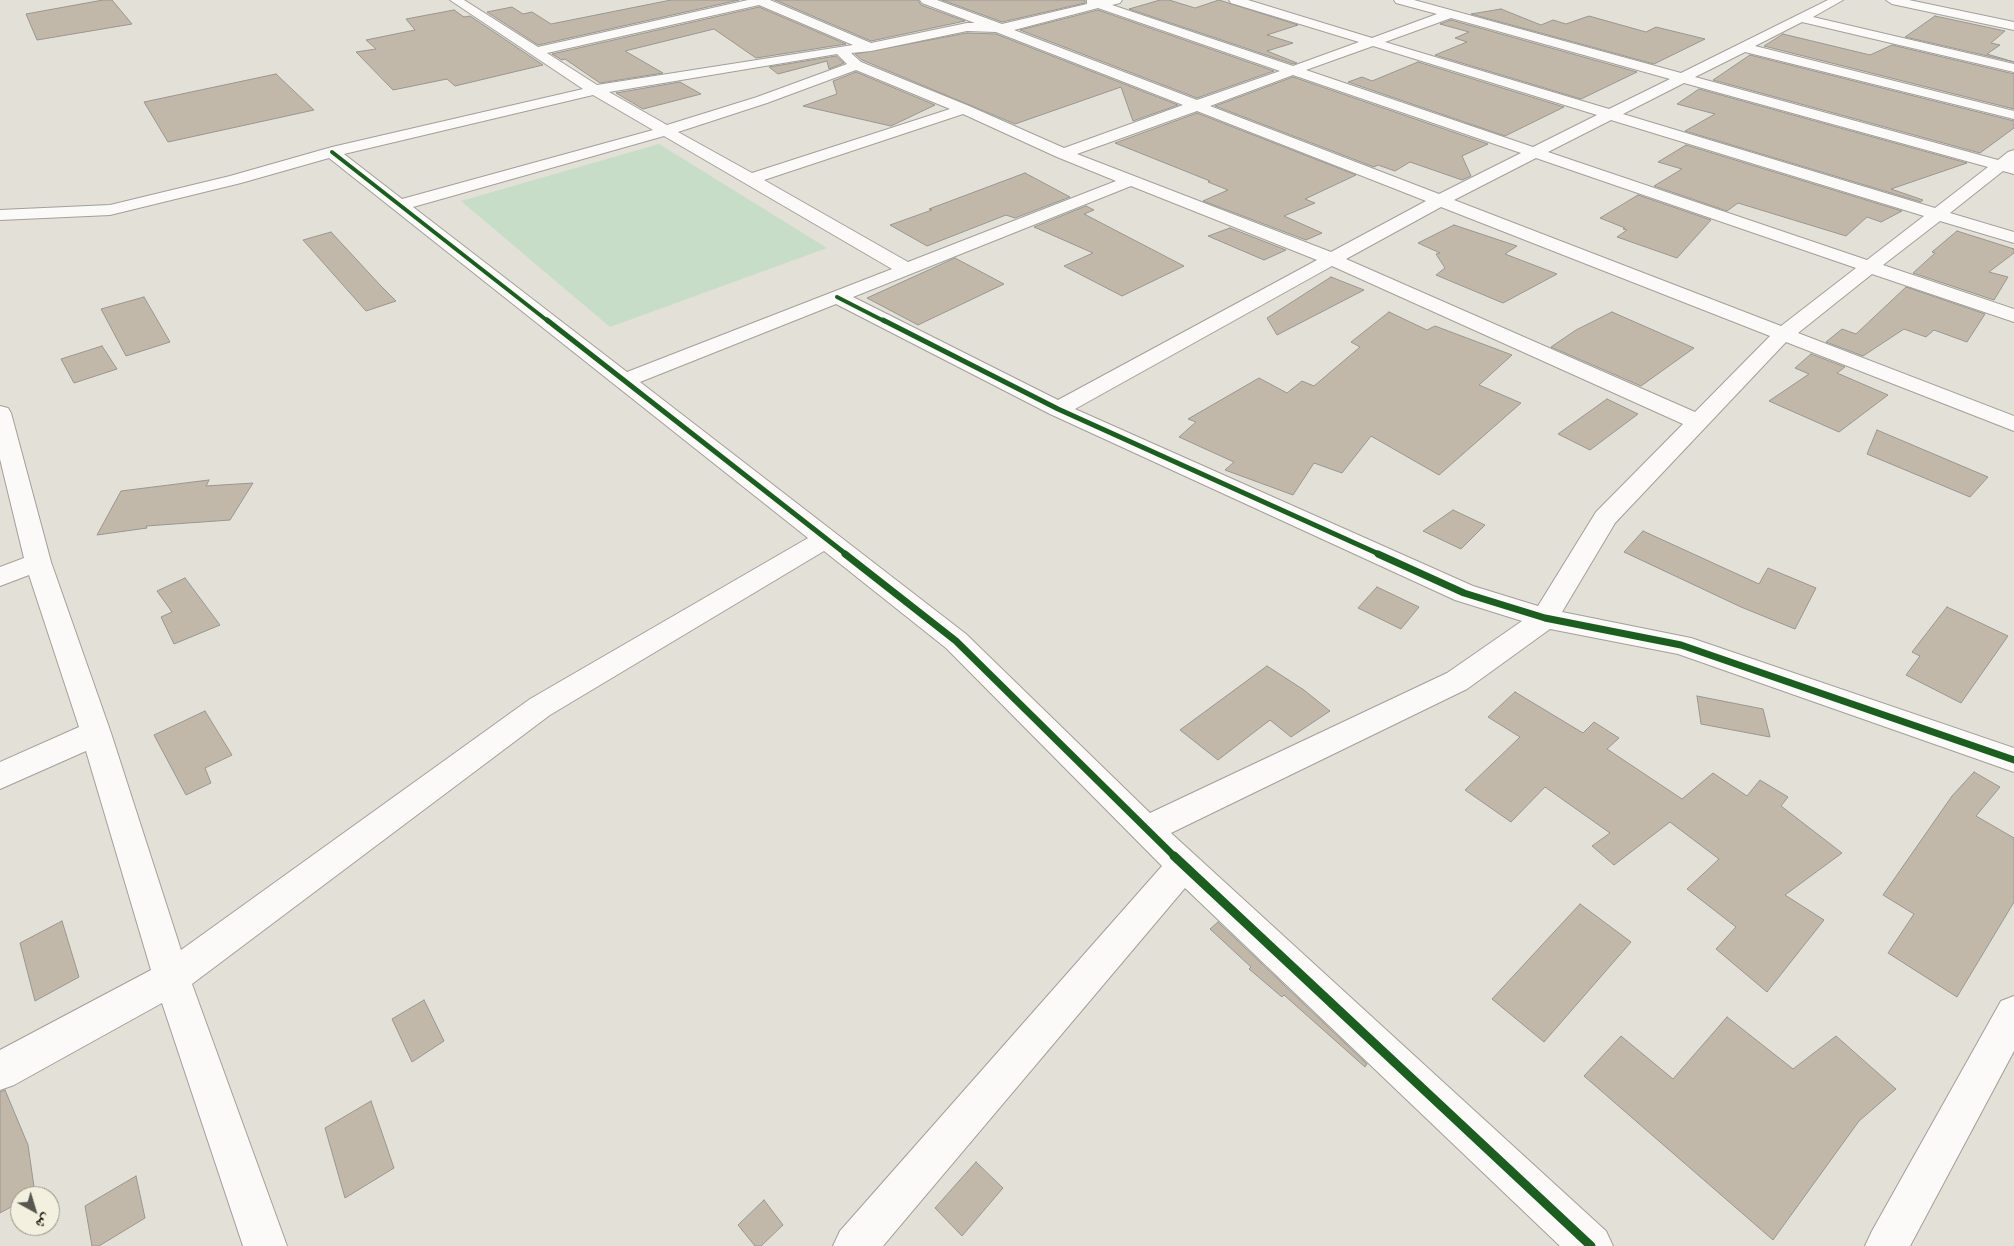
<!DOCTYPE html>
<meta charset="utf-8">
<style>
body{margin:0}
#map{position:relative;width:2014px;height:1246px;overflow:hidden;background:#e2e0d7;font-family:"PT Sans Narrow","Noto Naskh Arabic",sans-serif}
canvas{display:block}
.north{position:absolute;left:10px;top:1186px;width:50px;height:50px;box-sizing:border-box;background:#f4f0df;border:1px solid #989589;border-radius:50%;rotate:141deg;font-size:14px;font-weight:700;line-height:20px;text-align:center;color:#0e0c07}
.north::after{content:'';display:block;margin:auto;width:18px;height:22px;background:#585650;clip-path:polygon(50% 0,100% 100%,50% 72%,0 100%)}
</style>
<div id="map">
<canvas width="2014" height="1246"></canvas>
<div class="north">ش</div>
</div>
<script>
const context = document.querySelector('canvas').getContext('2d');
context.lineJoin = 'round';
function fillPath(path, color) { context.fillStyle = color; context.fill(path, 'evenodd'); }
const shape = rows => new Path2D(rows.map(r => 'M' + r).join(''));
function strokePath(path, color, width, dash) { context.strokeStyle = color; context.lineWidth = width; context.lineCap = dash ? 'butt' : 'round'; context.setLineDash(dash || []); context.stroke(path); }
const green = shape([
 [659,144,827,248,610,327,461,201]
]);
const building = shape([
 [103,0,112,0,132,24,37,40,26,14,103,0],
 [671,0,739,0,538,45,487,12,512,7,523,14,532,12,551,24,671,0],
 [775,0,918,0,921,5,965,21,871,41,775,0],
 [942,0,1085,0,1085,3,1002,22,942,0],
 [1160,0,1169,0,1195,8,1219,0,1298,25,1267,35,1293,43,1267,51,1297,63,1293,64,1129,9,1160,0],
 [759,7,846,44,756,58,714,29,625,51,663,73,600,83,565,59,562,60,552,54,759,7],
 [1501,9,1541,25,1553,20,1566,24,1589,16,1646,32,1656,27,1705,39,1654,64,1471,14,1501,9],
 [454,10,464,17,470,16,543,65,455,86,447,79,393,90,356,52,376,49,366,40,415,30,406,19,454,10],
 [1098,10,1274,71,1197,98,1020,30,1098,10],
 [1935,16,2005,31,1991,43,2000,45,1987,54,2014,62,1905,37,1935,16],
 [1451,20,1637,72,1581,99,1435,55,1467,42,1455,38,1469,32,1440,24,1451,20],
 [967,33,996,34,1178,105,1133,121,1121,87,1015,124,862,60,855,54,967,33],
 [1783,34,1870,55,1892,45,2014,74,2014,109,1764,46,1783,34],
 [1750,55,2014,121,2014,128,1980,153,1713,80,1750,55],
 [836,56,844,63,829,69,827,61,778,74,769,67,836,56],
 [1418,62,1564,107,1505,136,1348,82,1362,77,1372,81,1418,62],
 [856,72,935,105,891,126,803,106,837,94,833,81,856,72],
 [276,74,314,110,168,142,144,102,276,74],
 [1293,77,1488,144,1462,156,1471,176,1462,180,1410,162,1395,171,1378,165,1374,167,1215,106,1293,77],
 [680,82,701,94,643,109,616,93,680,82],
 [1699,89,1967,163,1891,189,1923,200,1921,202,1685,131,1715,114,1677,104,1699,89],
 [1197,113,1356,175,1305,199,1315,203,1284,216,1322,233,1306,240,1203,201,1228,190,1208,182,1210,181,1115,143,1197,113],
 [1686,145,1902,211,1881,222,1867,217,1846,236,1738,203,1727,211,1654,186,1682,169,1658,162,1686,145],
 [1025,173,1070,197,1015,218,1006,215,927,246,890,225,932,210,929,209,1025,173],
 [1638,195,1711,220,1677,258,1617,237,1627,230,1623,229,1625,228,1600,218,1638,195],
 [1086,206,1094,210,1084,214,1184,266,1122,296,1064,266,1093,253,1034,227,1086,206],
 [1454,225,1517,246,1505,254,1557,274,1503,303,1436,275,1445,268,1436,254,1440,253,1418,243,1454,225],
 [1230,228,1286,250,1264,260,1208,236,1230,228],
 [1957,231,2014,249,2014,253,1989,272,2008,277,1994,300,1913,273,1935,253,1932,252,1957,231],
 [331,232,381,286,396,301,366,311,303,240,331,232],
 [955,258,1004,284,918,325,867,298,955,258],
 [1331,277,1364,290,1277,335,1267,318,1331,277],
 [1906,287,1985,314,1967,342,1934,330,1926,337,1904,329,1863,356,1826,342,1842,329,1856,334,1906,287],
 [144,297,170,342,126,356,101,309,144,297],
 [1389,312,1427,330,1435,326,1512,355,1479,385,1521,403,1439,475,1371,436,1342,473,1314,463,1293,495,1225,470,1234,462,1179,437,1196,422,1188,419,1259,378,1287,393,1302,381,1314,386,1360,347,1351,342,1389,312],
 [1612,312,1694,348,1641,386,1551,347,1576,330,1612,312],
 [102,346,117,369,74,383,61,359,102,346],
 [1811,354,1845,367,1837,373,1888,395,1839,432,1769,401,1809,374,1795,368,1811,354],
 [1607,399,1638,414,1590,450,1558,434,1607,399],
 [1877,430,1988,477,1970,497,1867,454,1877,430],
 [209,480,206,486,253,483,230,520,146,526,147,528,97,535,121,491,209,480],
 [1453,510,1485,525,1461,549,1423,531,1453,510],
 [1643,531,1759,584,1768,568,1816,588,1795,629,1741,607,1624,552,1643,531],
 [185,578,220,625,174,644,161,617,172,612,157,591,185,578],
 [1377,587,1419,607,1401,629,1358,608,1377,587],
 [1947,607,2008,636,1961,703,1906,675,1920,656,1912,652,1947,607],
 [1267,666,1304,690,1330,711,1291,737,1270,720,1218,760,1180,730,1267,666],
 [1515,692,1583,733,1594,722,1619,738,1607,749,1682,799,1713,773,1747,796,1760,780,1788,797,1781,806,1842,853,1785,895,1824,920,1767,992,1716,949,1736,927,1687,889,1719,859,1670,822,1614,865,1592,846,1610,833,1545,787,1511,822,1465,790,1520,737,1488,717,1515,692],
 [1697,696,1763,709,1770,737,1701,724,1697,696],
 [205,711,232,755,205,768,211,783,186,795,154,735,205,711],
 [1974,772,2000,787,1976,816,2014,838,2014,902,1957,997,1888,953,1914,914,1883,895,1952,796,1974,772],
 [1580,904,1631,942,1544,1042,1492,999,1580,904],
 [62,921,79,977,35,1001,20,943,62,921],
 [1218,922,1367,1064,1365,1067,1284,995,1282,997,1249,969,1251,967,1210,929,1218,922],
 [424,1000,444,1041,412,1062,392,1019,424,1000],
 [1727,1017,1793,1069,1836,1036,1896,1089,1859,1121,1773,1240,1584,1076,1621,1036,1673,1079,1727,1017],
 [5,1090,28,1145,35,1194,20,1196,20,1202,0,1213,0,1092,5,1090],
 [371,1101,394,1168,345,1198,325,1128,371,1101],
 [976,1162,1003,1188,962,1236,935,1208,976,1162],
 [136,1176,145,1218,99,1246,92,1246,85,1206,136,1176],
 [764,1200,783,1225,761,1246,755,1246,738,1225,764,1200]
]);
const minor = shape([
 [450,0,464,0,538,47,748,0,770,0,871,43,967,23,975,23,922,3,920,0,937,0,1002,24,1087,4,1087,0,1122,0,1120,3,1112,5,1293,66,1359,42,1231,3,1229,0,1248,0,1372,38,1437,14,1396,3,1394,0,1414,0,1681,73,1828,0,1843,0,1813,17,2014,64,2014,72,1802,22,1755,46,2014,111,2014,119,1745,52,1695,77,1998,160,2008,152,2014,150,2014,174,2003,171,1950,213,2014,232,2014,243,1940,221,1883,265,2014,309,2014,322,1872,274,1798,333,2014,416,2014,431,1786,342,1615,523,1562,612,1691,638,2014,748,2014,772,1678,654,1550,629,1467,689,1171,833,1606,1231,1613,1246,1560,1246,1185,888,883,1246,833,1246,840,1231,1162,866,946,648,824,551,550,715,192,984,287,1246,243,1246,162,1003,14,1085,0,1090,0,1050,151,970,86,751,0,789,0,762,79,727,29,575,0,586,0,567,24,558,0,459,0,406,8,408,11,413,51,562,111,733,181,950,530,699,808,538,329,158,241,183,110,215,0,220,0,210,110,205,230,176,332,147,583,89,450,0],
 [759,5,853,45,597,85,547,53,759,5],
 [1098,8,1280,71,1197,100,1014,30,1098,8],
 [1451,18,1670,79,1609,109,1385,42,1451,18],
 [967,31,996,32,1183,105,1064,148,969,106,861,62,851,53,871,51,967,31],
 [1373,46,1597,115,1533,147,1306,70,1373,46],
 [837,54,847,64,757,97,667,125,609,92,837,54],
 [856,70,950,109,752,173,678,132,767,103,856,70],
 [1293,75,1521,153,1439,194,1210,106,1293,75],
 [1684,83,1988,167,1935,208,1623,114,1684,83],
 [593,95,653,130,402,199,344,154,593,95],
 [1197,111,1426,201,1331,252,1077,154,1197,111],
 [963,114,1057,157,1116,181,908,262,764,180,963,114],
 [1611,120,1924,216,1867,260,1548,152,1611,120],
 [664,136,892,269,627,372,413,207,664,136],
 [1536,158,1856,268,1781,326,1454,200,1536,158],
 [1131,186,1317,260,1058,400,853,297,1131,186],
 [1441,207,1770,336,1695,412,1346,259,1441,207],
 [1332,266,1683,424,1596,512,1538,606,1473,586,1075,409,1332,266],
 [836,304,1050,414,1455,600,1522,621,1447,673,1150,813,966,634,640,382,836,304],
 [1886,0,1909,0,2014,22,2014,30,1892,4,1886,0],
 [2014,996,2014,1051,1910,1246,1865,1246,1872,1231,2001,1001,2014,996]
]);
const cyclewayFar3 = shape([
 [332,152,549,322],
 [837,297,886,322]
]);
const cyclewayFar2 = shape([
 [547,320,847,555],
 [883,320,1058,409,1381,555]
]);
const cyclewayFar1 = shape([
 [845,554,956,641,1175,857],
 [1378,554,1464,593,1545,618,1681,645,2014,760]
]);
const cycleway = shape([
 [1174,856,1591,1246]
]);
fillPath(green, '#c8ddc7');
fillPath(building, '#c2b8aa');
strokePath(building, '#999690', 1);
strokePath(minor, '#a1a099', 2);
fillPath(minor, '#fbfaf9');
strokePath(cyclewayFar3, '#1b5e20', 4);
strokePath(cyclewayFar2, '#1b5e20', 5);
strokePath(cyclewayFar1, '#1b5e20', 7);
strokePath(cycleway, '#1b5e20', 9);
</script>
